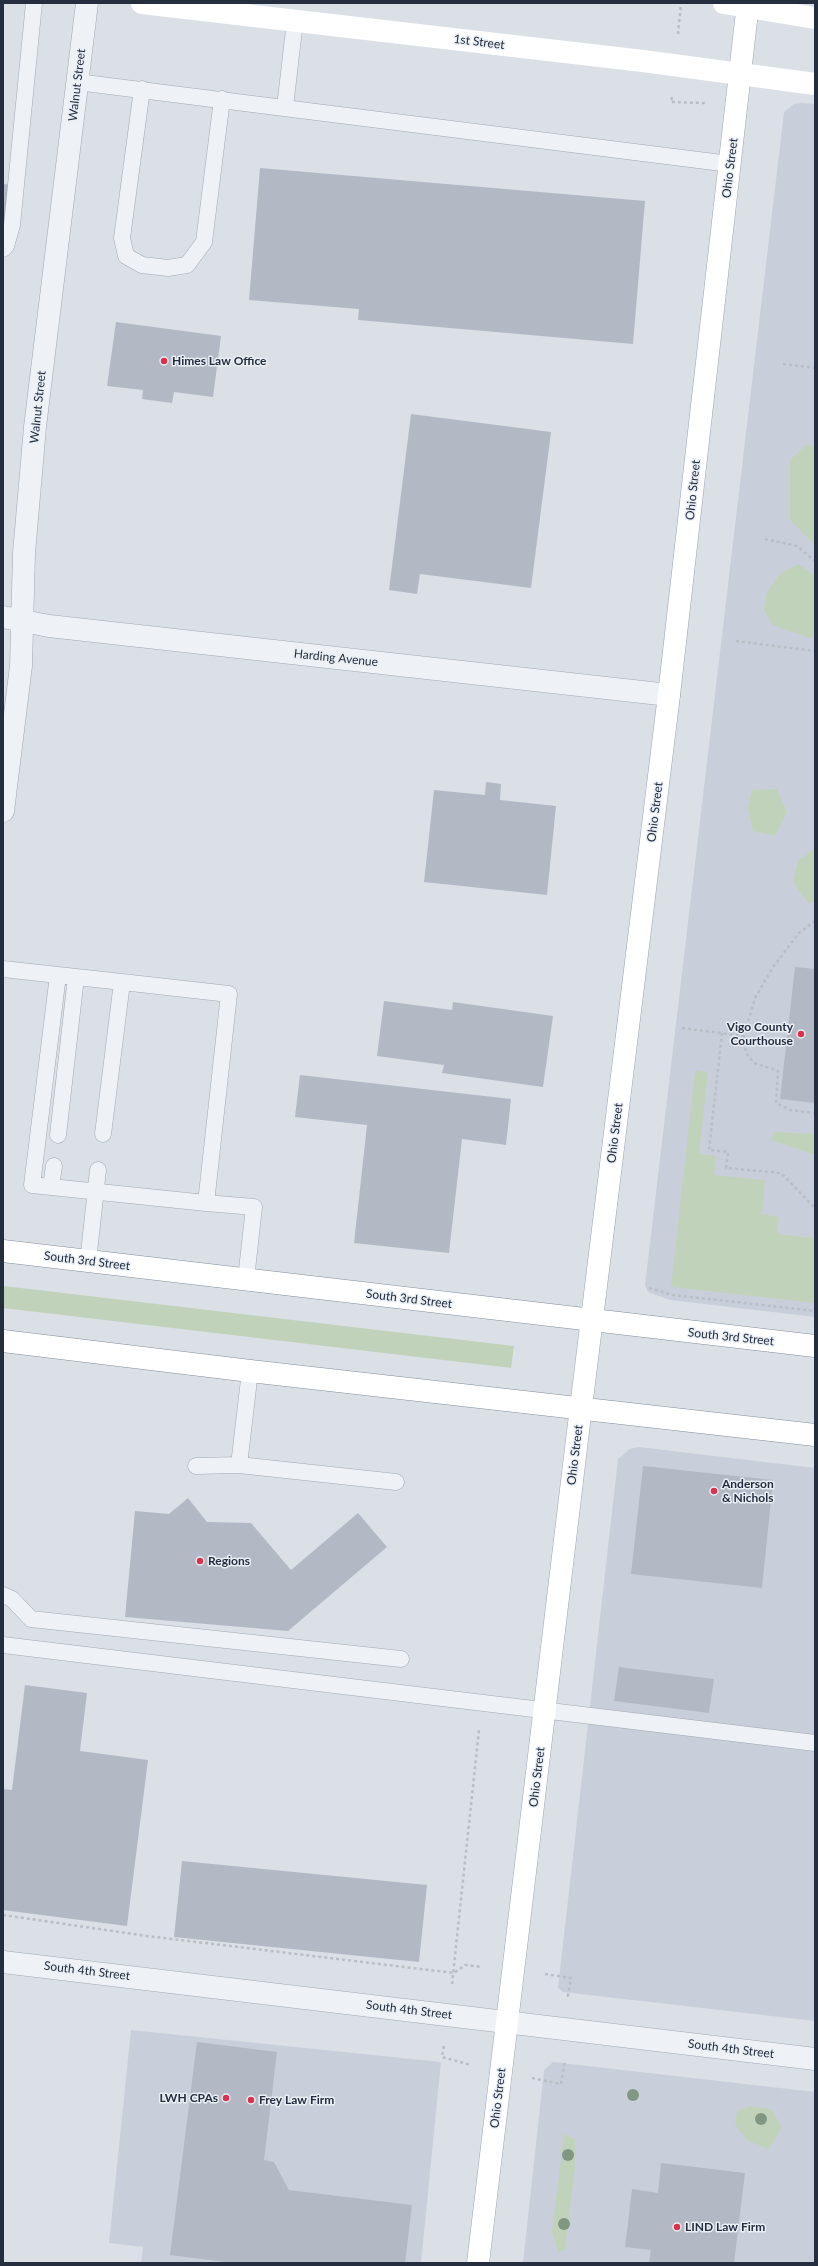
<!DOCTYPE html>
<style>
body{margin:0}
#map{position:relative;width:818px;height:2266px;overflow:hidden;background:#dbe0e7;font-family:Lato,sans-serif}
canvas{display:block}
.frame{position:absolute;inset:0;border:4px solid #242e3f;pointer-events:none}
</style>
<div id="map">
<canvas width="818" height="2266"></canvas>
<div class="frame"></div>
</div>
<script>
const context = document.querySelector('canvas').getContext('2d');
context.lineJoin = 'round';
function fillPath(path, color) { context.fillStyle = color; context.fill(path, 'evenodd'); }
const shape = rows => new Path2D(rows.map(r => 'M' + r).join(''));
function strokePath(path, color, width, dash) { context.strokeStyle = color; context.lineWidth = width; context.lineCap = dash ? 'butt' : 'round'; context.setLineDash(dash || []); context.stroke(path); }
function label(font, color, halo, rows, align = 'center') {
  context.font = font + ' Lato,sans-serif'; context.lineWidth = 3; context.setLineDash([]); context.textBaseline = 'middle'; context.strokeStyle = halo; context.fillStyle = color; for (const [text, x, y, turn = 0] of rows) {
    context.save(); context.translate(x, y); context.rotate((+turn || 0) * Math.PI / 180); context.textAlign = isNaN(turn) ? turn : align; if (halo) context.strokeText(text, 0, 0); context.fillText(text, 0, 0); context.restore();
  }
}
const built = shape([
 [802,103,815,104,815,1317,670,1300,648,1292,645,1285,784,112,794,104],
 [639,1447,815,1468,815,2021,563,1992,558,1988,618,1459,629,1449],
 [131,2030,441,2062,421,2263,141,2263,143,2247,109,2243],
 [553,2062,815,2092,815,2263,523,2263,544,2070]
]);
const green = shape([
 [807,444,815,448,815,545,790,520,790,460],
 [798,564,814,575,815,578,815,636,808,638,773,625,764,610,766,594,781,573],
 [777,789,787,812,775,836,753,831,748,808,752,790],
 [815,848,815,902,808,903,793,882,798,861],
 [695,1070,708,1072,699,1154,716,1156,714,1175,765,1180,762,1214,779,1217,777,1234,815,1238,815,1303,671,1287],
 [774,1132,815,1134,815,1155,771,1140],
 [4,1286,514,1346,511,1368,3,1308],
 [750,2106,771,2109,782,2127,769,2149,748,2141,735,2125,737,2111],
 [564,2134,575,2140,575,2167,565,2250,558,2252,552,2232]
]);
const building = shape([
 [260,168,645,201,633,344,358,320,359,309,249,300],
 [3,184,13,185,9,223,3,223],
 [116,322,221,336,213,397,174,392,172,403,142,399,143,390,107,386],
 [411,414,551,432,531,588,420,574,417,594,389,590],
 [486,782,501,784,500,800,556,806,547,895,424,882,434,790,485,795],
 [795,967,815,969,815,1103,780,1099],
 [384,1001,452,1010,453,1002,553,1016,543,1087,442,1073,444,1065,377,1056],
 [300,1075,511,1099,506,1145,462,1139,449,1253,354,1243,367,1125,295,1117],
 [643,1466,773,1480,762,1588,631,1574],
 [188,1498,207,1522,251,1523,291,1570,358,1513,387,1547,288,1631,125,1617,135,1511,169,1514],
 [619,1667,714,1679,709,1713,614,1701],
 [25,1685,87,1693,80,1751,148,1760,127,1926,3,1910,3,1789,12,1790],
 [182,1861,427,1885,419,1962,174,1937],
 [197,2042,277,2052,264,2160,274,2162,289,2190,412,2205,405,2263,233,2263,170,2255],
 [661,2163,745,2173,734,2263,649,2263,651,2250,625,2247,632,2189,658,2193]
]);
const path = shape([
 [678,34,681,3],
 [672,97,671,102,705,103],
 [783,364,815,368],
 [765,539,797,546,815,561],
 [736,641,815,651],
 [682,1028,744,1036,755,998,773,967,799,933,815,921],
 [722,1033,709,1150,728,1152,726,1168,781,1173,815,1208],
 [744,1036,746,1053,754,1063,778,1071,776,1103,790,1110,815,1113],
 [649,1288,673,1295,815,1311],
 [3,1915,147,1936,454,1973,465,1965,482,1967],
 [545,1974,571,1978,568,1996,570,1996],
 [452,1984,479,1730],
 [444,2046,442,2057,471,2065],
 [532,2078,561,2084,565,2061]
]);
const lane = shape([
 [77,82,730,164],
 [142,89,122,238,126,256,142,265,168,268,187,265,204,242,222,99],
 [285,107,295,21],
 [3,249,6,246,12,225,34,3],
 [3,969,58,975,122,982,229,994,206,1203,32,1185,58,975],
 [103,1134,122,982],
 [58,1135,76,977],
 [51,1187,54,1166],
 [206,1203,254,1207,246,1279],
 [88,1262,98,1170],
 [239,1465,250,1371],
 [196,1466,239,1465,396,1482],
 [3,1595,12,1599,31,1619,401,1659],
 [3,1645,815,1743]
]);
const street = shape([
 [3,617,49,626,669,695],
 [3,811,21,666,24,553,35,427,87,3],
 [3,1962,815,2059]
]);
const secondary = shape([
 [142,3,643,61,815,84],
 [724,3,815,18]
]);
const primary = shape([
 [478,2263,576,1448,669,695,748,3]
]);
const highway = shape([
 [3,1251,815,1346],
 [3,1341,250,1371,815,1435]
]);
const trees = [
 [633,2095],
 [761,2119],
 [568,2155],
 [564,2224]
];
const markers = [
 [164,361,4,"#db324c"],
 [801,1034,4,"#db324c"],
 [714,1491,4,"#db324c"],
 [200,1561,4,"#db324c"],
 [226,2098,4,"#db324c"],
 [251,2100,4,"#db324c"],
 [677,2227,4,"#db324c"]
];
const streetNames = [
 ["1st Street",479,42,7],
 ["Walnut Street",77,85,-83],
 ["Ohio Street",730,168,-83],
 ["Walnut Street",38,407,-84],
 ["Ohio Street",693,490,-84],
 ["Harding Avenue",336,658,6],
 ["Ohio Street",655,812,-83],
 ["Ohio Street",615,1133,-83],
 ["South 3rd Street",87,1261,7],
 ["South 3rd Street",409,1299,7],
 ["South 3rd Street",731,1337,6],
 ["Ohio Street",575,1455,-83],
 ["Ohio Street",537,1777,-83],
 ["South 4th Street",87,1971,7],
 ["South 4th Street",409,2010,7],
 ["South 4th Street",731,2049,7],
 ["Ohio Street",498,2098,-83]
];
const poiNames = [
 ["Himes Law Office",172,361],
 ["Vigo County",793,1027,"right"],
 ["Courthouse",793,1041,"right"],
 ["Anderson",722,1484],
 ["& Nichols",722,1498],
 ["Regions",208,1561],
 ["LWH CPAs",218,2098,"right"],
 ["Frey Law Firm",259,2100],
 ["LIND Law Firm",685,2227]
];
fillPath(built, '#c9cfda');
fillPath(green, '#c1d2bb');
fillPath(building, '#b2b9c5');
strokePath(lane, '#a0a7b1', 17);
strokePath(street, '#a0a7b1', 23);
strokePath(primary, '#99a4b4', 23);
strokePath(highway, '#818d9f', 23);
strokePath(path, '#b9bec6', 2.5, [3, 3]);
strokePath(lane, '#eef1f5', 16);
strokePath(street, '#eef1f5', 22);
strokePath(secondary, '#fff', 22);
strokePath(primary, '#fff', 22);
strokePath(highway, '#fff', 22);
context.fillStyle = '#819782';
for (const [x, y] of trees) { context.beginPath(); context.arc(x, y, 6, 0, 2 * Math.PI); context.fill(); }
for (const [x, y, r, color] of markers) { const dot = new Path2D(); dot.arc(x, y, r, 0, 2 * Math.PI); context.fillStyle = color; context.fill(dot); strokePath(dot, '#eaeff5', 1.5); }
label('12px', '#242e3f', '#eaeff5', streetNames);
label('bold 12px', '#242e3f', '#eaeff5', poiNames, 'left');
</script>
